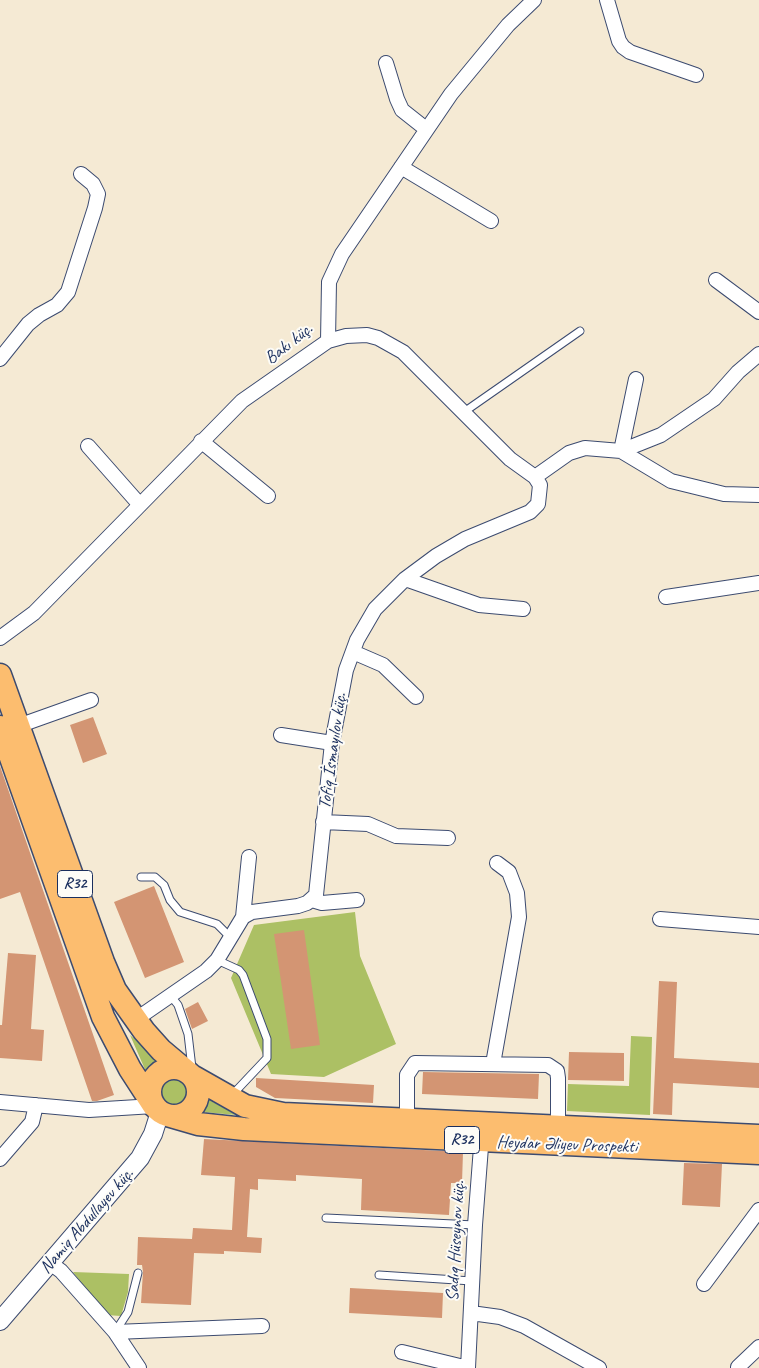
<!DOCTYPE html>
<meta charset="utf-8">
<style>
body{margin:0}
canvas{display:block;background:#f5ead4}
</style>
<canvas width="759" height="1368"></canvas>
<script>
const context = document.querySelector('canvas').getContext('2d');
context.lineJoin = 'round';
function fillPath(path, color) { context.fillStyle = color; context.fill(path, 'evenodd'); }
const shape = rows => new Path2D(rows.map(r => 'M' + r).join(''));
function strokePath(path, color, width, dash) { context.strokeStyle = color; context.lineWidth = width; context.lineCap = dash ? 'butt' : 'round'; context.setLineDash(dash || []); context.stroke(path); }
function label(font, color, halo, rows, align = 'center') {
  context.font = font + ' Caveat,sans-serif'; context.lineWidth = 4; context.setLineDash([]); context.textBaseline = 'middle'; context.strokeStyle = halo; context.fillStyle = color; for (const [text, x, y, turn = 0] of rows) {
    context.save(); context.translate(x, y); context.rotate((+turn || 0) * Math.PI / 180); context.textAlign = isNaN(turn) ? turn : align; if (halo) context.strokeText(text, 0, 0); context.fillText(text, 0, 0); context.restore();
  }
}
const green = shape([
 [355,912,360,956,396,1044,324,1077,271,1074,231,978,254,925],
 [130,1035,161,1062,147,1074],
 [631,1036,652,1037,650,1115,567,1111,568,1084,629,1086],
 '161 1094a14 14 0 1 1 28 0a14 14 0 1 1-28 0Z',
 [206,1098,236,1115,203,1112],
 [73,1272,129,1274,128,1292,121,1316,106,1315]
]);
const building = shape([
 [93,717,107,754,83,763,70,725],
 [0,766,114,1095,97,1101,92,1101,20,892,0,899],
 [154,886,184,962,145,978,114,902],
 [304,930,320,1045,291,1049,274,934],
 [8,953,36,955,31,1029,44,1030,42,1061,0,1058,0,1025,2,1025],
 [659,981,677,982,674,1058,759,1063,759,1088,673,1083,672,1115,653,1114],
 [198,1002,208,1021,192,1029,185,1009],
 [569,1052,624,1053,624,1081,568,1080],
 [423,1072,539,1074,538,1099,422,1094],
 [256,1078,374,1085,373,1103,275,1098,256,1087],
 [204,1139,463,1152,462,1183,451,1183,449,1215,361,1210,362,1179,296,1175,296,1181,258,1179,258,1190,250,1189,247,1237,262,1238,261,1253,224,1251,224,1254,194,1253,191,1305,141,1303,143,1272,142,1265,137,1265,138,1237,192,1239,193,1228,232,1230,235,1177,201,1175],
 [684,1163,722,1164,720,1207,682,1205],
 [350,1288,443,1293,442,1318,349,1313]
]);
const service = shape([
 [464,412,580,331],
 [141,877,155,877,164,885,170,900,180,912,217,924,230,937],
 [217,960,239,970,243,975,267,1039,267,1058,233,1094],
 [170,995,178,1005,188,1034,192,1068],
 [326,1218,475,1225],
 [379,1275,472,1281],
 [115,1332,128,1312,138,1273]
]);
const minor = shape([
 [607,0,619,41,623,47,630,52,696,75],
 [386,63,397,99,402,110,426,129],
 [401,167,491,221],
 [716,280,759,312],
 [0,359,28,324,39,315,57,305,68,292,95,208,98,194,93,184,81,174],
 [636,379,621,451,671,481,724,494,759,495],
 [201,441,268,496],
 [88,446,140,505],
 [535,477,569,453,585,448,621,451,661,435,714,399,738,372,759,354],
 [405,579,479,605,523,609],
 [666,597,759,583],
 [0,638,34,613,242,401,328,341,329,282,342,254,451,94,508,25,534,0],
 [353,652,383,665,416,697],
 [18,726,91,700],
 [281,735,332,743],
 [323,822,368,824,396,836,448,838],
 [312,900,322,903,357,900],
 [243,917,249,857],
 [660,919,759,927],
 [135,1020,206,971,217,960,243,917,252,912,298,906,307,903,316,895,332,743,346,670,357,640,375,609,405,579,436,556,465,539,530,512,538,504,540,485,535,477,510,459,403,352,378,338,367,335,346,336,328,341],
 [493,1064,519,917,517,893,509,872,497,863],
 [0,1102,89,1110,154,1106],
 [407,1121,407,1075,415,1063,548,1065,557,1071,558,1078,558,1127],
 [0,1159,32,1122,36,1105],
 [50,1263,61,1271,115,1332,139,1368],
 [704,1284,759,1210],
 [471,1313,500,1317,524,1326,599,1368],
 [115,1332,262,1326],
 [402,1352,468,1368],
 [738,1367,759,1347],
 [468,1368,475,1225,482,1134]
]);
const tertiary = shape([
 [0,1321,140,1158,153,1134,160,1112]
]);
const primary = shape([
 [0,675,103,962,115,990,144,1031,161,1050,186,1071],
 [0,727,103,1017,130,1069,154,1106],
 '150 1092a24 24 0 1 1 48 0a24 24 0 1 1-48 0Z',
 [192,1076,245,1106,283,1114,759,1136],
 [167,1115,198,1124,244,1129,759,1153]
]);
const shields = [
 [75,884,35],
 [462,1140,35]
];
const shieldNames = [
 ["R32",75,884],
 ["R32",462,1140]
];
const streetNames = [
 ["Bakı küç.",289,344,-38],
 ["Tofiq İsmayılov küç.",333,751,-82],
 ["Heydar Əliyev Prospekti",567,1145,2],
 ["Namiq Abdullayev küç.",87,1221,-49],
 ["Sadıq Hüseynov küç.",456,1241,-87]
];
fillPath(green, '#acc064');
fillPath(building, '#d39573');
strokePath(service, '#3c4b70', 9);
strokePath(minor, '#3c4b70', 16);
strokePath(tertiary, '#3c4b70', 20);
strokePath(primary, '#3c4b70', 25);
strokePath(service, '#fff', 7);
strokePath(minor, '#fff', 14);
strokePath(tertiary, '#fff', 18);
strokePath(primary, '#fcbd6f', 22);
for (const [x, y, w] of shields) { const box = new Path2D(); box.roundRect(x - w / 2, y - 13.5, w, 27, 4); context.fillStyle = '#fdfcf7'; context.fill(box); strokePath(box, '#1b2f5e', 1); }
label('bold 16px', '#1b2f5e', null, shieldNames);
label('18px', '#1b2f5e', '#fdfcf7', streetNames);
</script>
